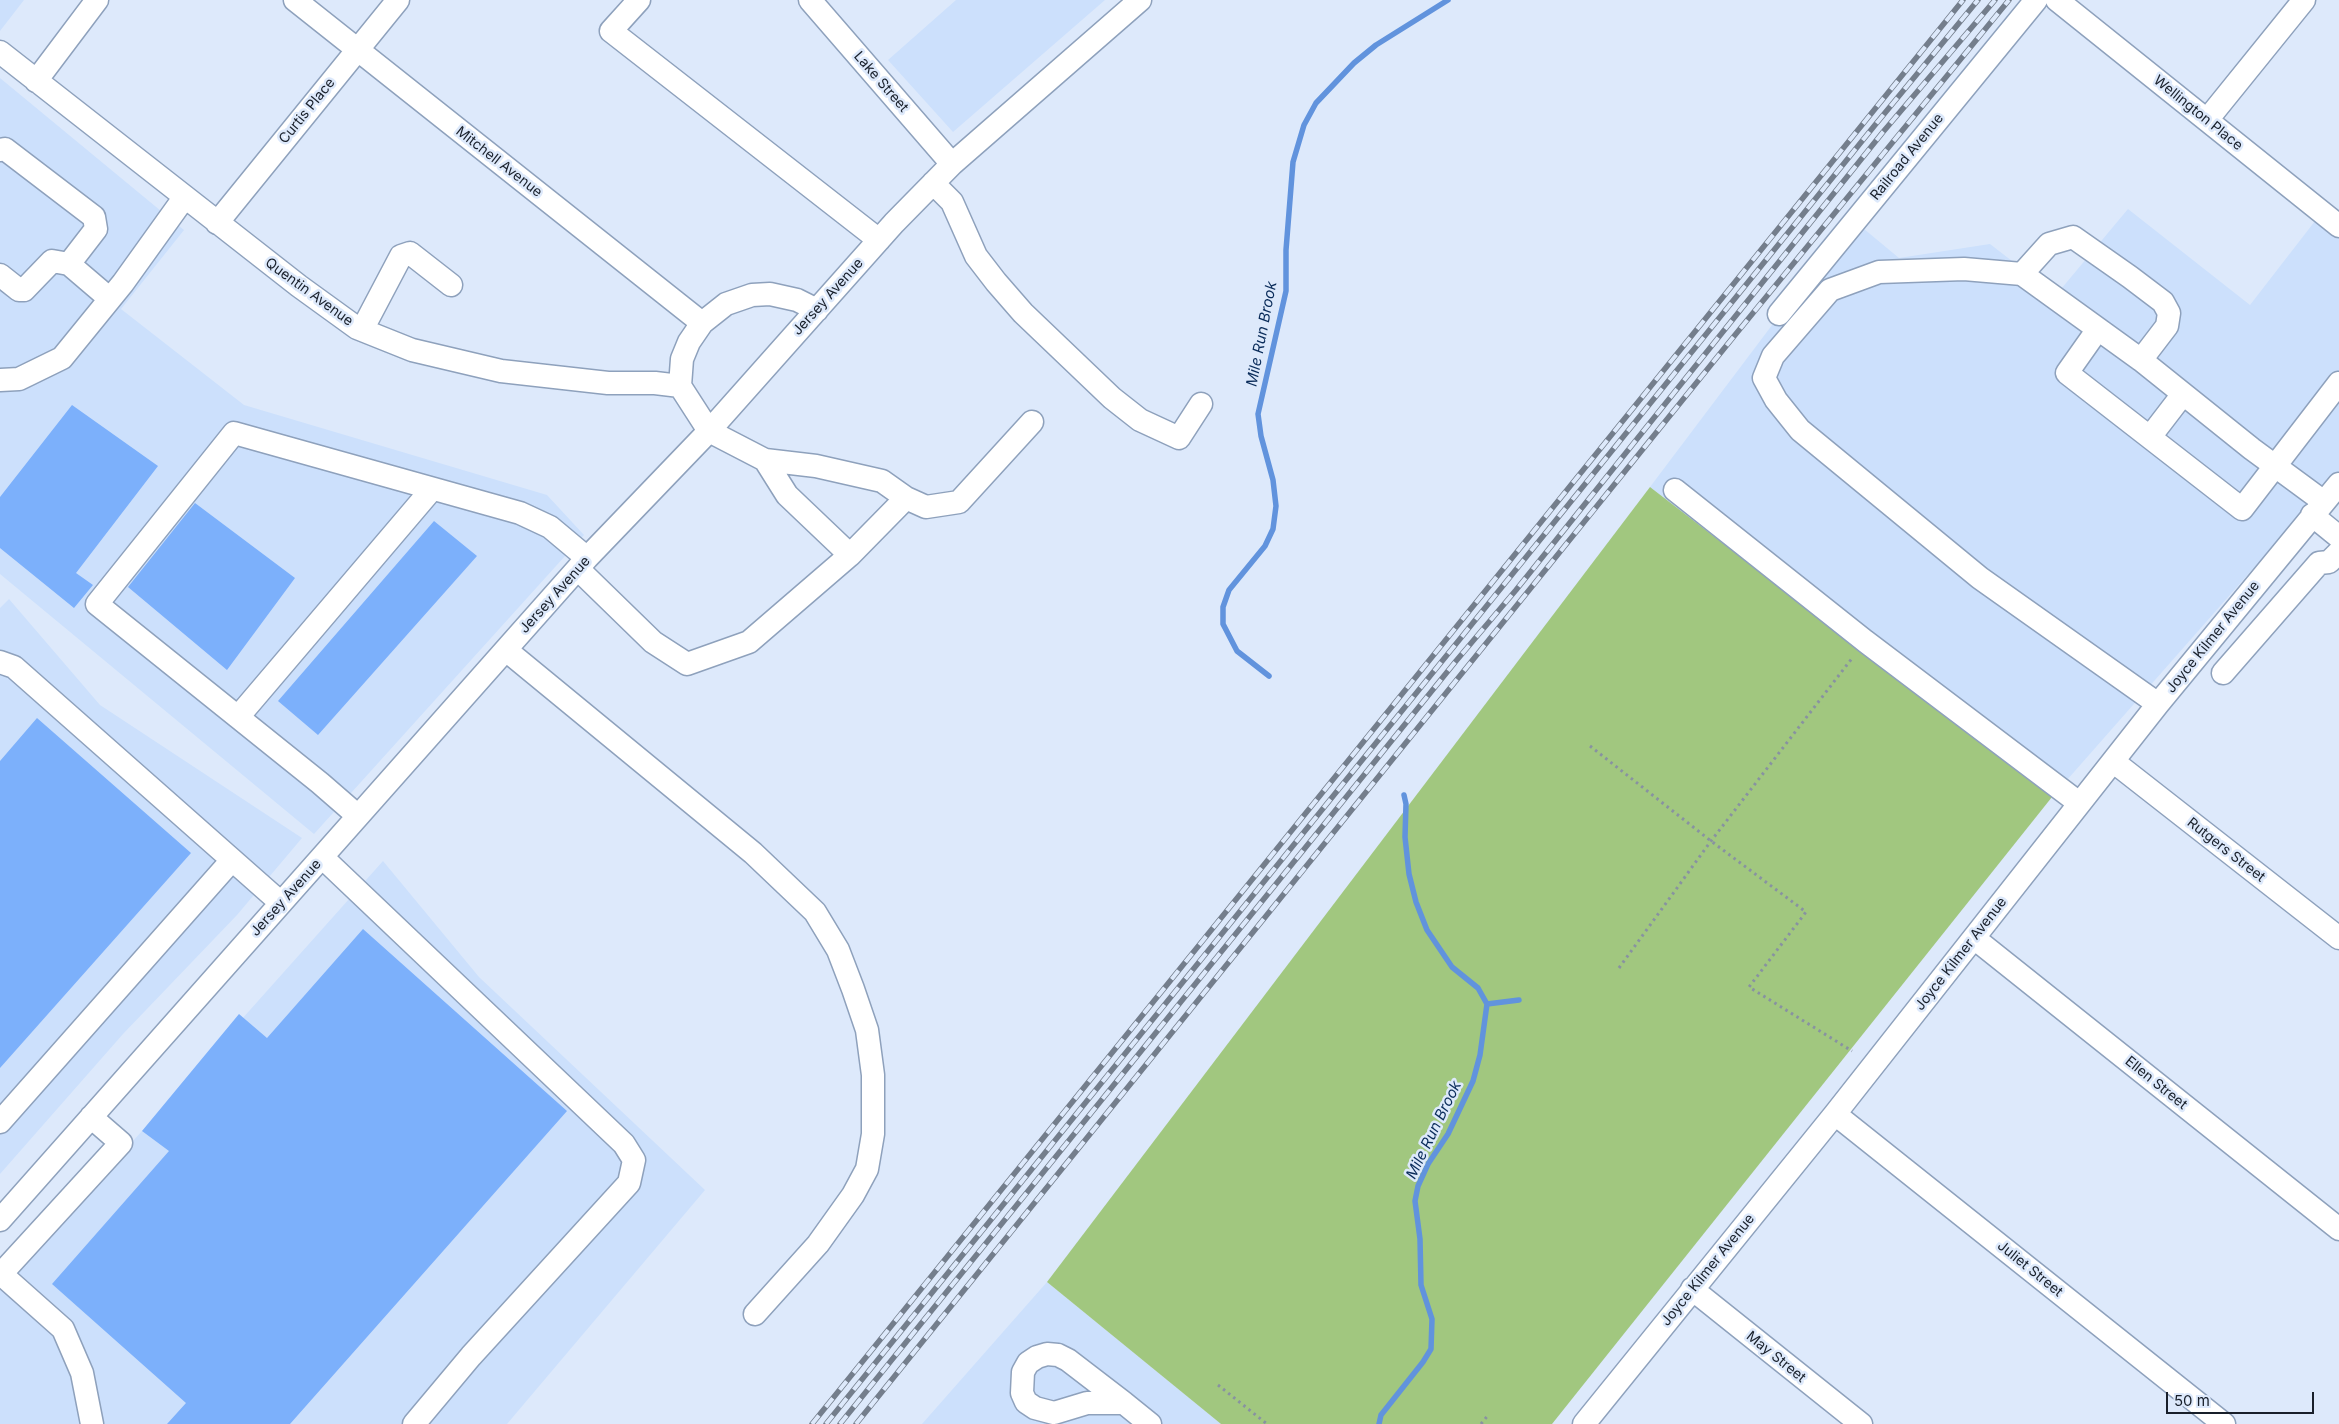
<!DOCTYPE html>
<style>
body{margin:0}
#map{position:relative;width:2339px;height:1424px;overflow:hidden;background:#dde9fb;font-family:Inter,sans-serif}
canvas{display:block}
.scale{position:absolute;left:2166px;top:1392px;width:148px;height:22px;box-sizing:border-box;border:2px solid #181f2a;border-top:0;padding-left:6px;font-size:15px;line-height:18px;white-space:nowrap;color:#181f2a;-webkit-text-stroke:4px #dde9fb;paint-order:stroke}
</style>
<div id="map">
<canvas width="2339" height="1424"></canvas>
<div class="scale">50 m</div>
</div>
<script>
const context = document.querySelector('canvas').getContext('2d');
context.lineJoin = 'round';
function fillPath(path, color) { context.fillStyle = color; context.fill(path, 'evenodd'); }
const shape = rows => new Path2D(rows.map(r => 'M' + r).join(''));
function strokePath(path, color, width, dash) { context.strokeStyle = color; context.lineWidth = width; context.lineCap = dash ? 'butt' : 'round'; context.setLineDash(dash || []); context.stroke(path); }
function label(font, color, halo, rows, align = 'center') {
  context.font = font + ' Inter,sans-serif'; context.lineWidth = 5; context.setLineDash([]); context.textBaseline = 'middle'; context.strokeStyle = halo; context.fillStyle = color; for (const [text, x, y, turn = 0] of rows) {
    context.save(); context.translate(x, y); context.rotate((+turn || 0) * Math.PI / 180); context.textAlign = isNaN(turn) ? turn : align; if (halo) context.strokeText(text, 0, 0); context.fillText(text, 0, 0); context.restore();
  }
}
const built = shape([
 [0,0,24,0,0,31],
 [956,0,1105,0,953,132,888,60],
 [0,78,184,230,121,309,244,405,547,495,584,535,314,834,0,574],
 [2128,209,2250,305,2322,212,2339,226,2339,471,2052,797,1650,487,1852,219,1899,258,1990,244,2056,295],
 [9,599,100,705,302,838,237,915,123,1034,0,1174,0,608],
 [383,861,479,977,705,1190,507,1424,0,1424,0,1290],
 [1047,1282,1221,1424,922,1424]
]);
const green = shape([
 [1650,487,2052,797,1552,1424,1221,1424,1047,1282]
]);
const stream = shape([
 [1269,676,1237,651,1223,624,1223,607,1229,590,1265,546,1273,529,1276,506,1273,480,1261,436,1258,414,1286,291,1286,250,1293,162,1304,125,1316,103,1354,63,1376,45,1448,0],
 [1487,1004,1519,1000],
 [1379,1424,1381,1415,1423,1362,1431,1349,1432,1319,1421,1285,1420,1239,1415,1201,1418,1186,1428,1164,1448,1134,1473,1081,1480,1055,1487,1004,1478,988,1452,967,1427,930,1416,902,1409,874,1405,837,1406,804,1404,795]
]);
const building = shape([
 [72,405,158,466,76,573,93,585,74,608,0,548,0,497],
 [195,503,295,578,227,670,128,587],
 [434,521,477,556,318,735,278,701],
 [37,718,191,853,0,1068,0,761],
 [363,929,567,1111,290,1424,167,1424,186,1403,52,1284,169,1151,142,1131,239,1014,267,1038]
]);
const path = shape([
 [1590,746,1711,841,1806,912,1749,987,1852,1051],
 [1619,968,1711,841,1853,657],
 [1218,1385,1267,1424],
 [1481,1424,1489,1414]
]);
const minor = shape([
 [295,0,702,323],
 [639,0,611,31,879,240],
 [810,0,952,164],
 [2057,0,2339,226],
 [0,52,299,286,357,328,412,350,501,371,608,383,655,383,680,386],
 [36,81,97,0],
 [2207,120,2304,0],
 [0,150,5,149,94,217,96,229,69,264],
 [933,183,952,202,976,256,996,282,1023,313,1112,398,1140,420,1179,438,1201,404],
 [217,223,398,0],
 [2022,274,2049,244,2073,237,2130,277,2163,302,2169,313,2167,326,2141,360],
 [0,275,19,290,24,290,52,261,69,264,110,299],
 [1779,314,2036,0],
 [2098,329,2067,373,2242,509,2339,383],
 [362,330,401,256,410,253,451,285],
 [0,380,19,379,62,358,123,283,184,198],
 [2150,437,2183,394],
 [765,460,816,466,882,481,906,498,926,507,959,502,1032,422],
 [1675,490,1865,641,2079,803],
 [2312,515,2339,537],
 [850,555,906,498],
 [578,569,653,642,687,664,749,642,850,555,787,495,765,460,709,431,680,386,682,359,689,342,702,323,726,304,752,295,770,294,797,300,817,310],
 [506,650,753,853,815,912,838,950,853,989,867,1030,873,1075,873,1134,867,1169,853,1195,818,1244,755,1314],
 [0,662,14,667,281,903],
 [2223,673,2319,563,2329,562,2339,552],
 [2158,704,1980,578,1800,430,1776,400,1764,378,1773,356,1830,290,1879,272,1964,269,2022,274,2141,360,2252,449,2324,502],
 [238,717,432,489],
 [2114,762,2339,938],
 [358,816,320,783,97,604,234,433,520,513,550,527,587,558],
 [322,857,624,1144,634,1160,629,1183,471,1356,414,1424],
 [1974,938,2339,1229],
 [1835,1114,2224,1424],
 [0,1122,232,860],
 [0,1220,587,558,709,431,894,223,952,164,1140,0],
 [0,1273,63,1329,82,1373,92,1424],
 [1,1274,121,1143,91,1117],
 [1692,1289,1861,1424],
 [1124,1403,1087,1403,1054,1413,1035,1408,1026,1402,1022,1393,1023,1372,1028,1363,1037,1357,1047,1354,1058,1355,1068,1360,1124,1403,1150,1424],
 [1584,1424,1835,1114,2158,704,2339,484]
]);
const rail = shape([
 [812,1424,1963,0],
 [826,1424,1875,125,1978,0],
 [840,1424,1456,661,1516,590,1883,132,1995,0],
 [856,1424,1735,335,2009,0]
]);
const streetNames = [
 ["Lake Street",881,82,49],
 ["Curtis Place",307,111,-51],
 ["Wellington Place",2198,113,39],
 ["Railroad Avenue",1907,157,-51],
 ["Mitchell Avenue",499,162,38],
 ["Quentin Avenue",309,292,36],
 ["Jersey Avenue",828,297,-48],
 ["Jersey Avenue",555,595,-48],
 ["Joyce Kilmer Avenue",2213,637,-51],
 ["Rutgers Street",2226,850,38],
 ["Jersey Avenue",286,898,-48],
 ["Joyce Kilmer Avenue",1961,954,-52],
 ["Ellen Street",2156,1083,39],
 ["Juliet Street",2030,1269,39],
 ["Joyce Kilmer Avenue",1708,1270,-51],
 ["May Street",1776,1357,39]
];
const waterNames = [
 ["Mile Run Brook",1262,334,-79],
 ["Mile Run Brook",1434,1130,-64]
];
fillPath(built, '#cce0fc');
fillPath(green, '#a1c77f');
strokePath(stream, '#6193dd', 5.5);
fillPath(building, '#7cb0fb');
strokePath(minor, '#8ea1bc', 25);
strokePath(path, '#8892a1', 3, [2.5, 4]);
strokePath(minor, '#fff', 22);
strokePath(rail, '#747e8c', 5.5);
strokePath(rail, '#dde9fb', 4, [11]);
label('14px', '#181f2a', '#dde9fb', streetNames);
label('italic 15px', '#0a2c5a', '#dde9fb', waterNames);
</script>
